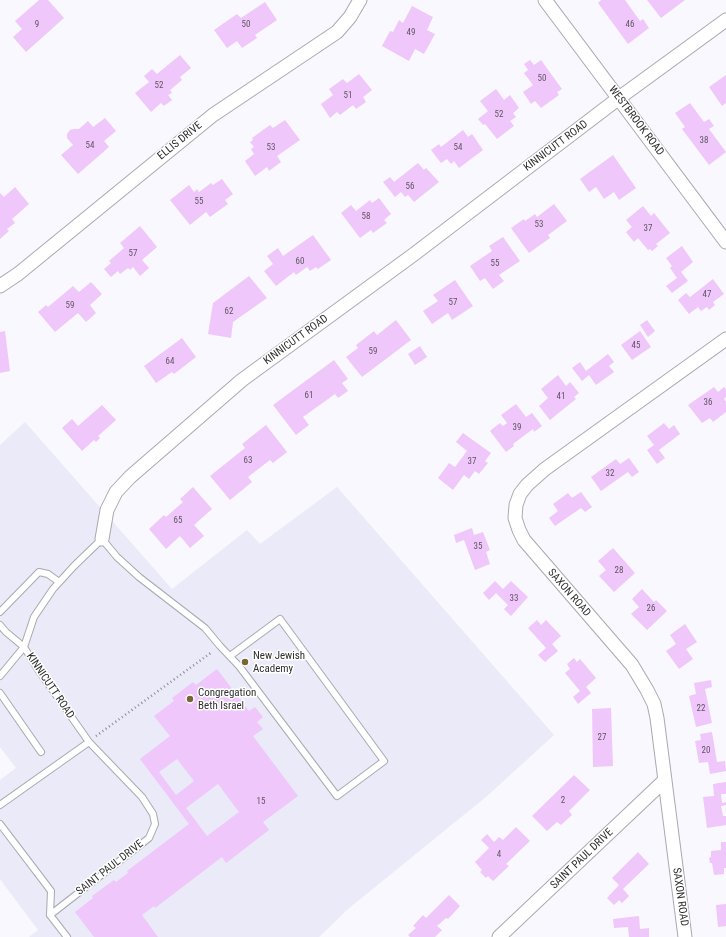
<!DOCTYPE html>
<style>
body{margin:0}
canvas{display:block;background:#f8f8fe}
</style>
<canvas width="726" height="937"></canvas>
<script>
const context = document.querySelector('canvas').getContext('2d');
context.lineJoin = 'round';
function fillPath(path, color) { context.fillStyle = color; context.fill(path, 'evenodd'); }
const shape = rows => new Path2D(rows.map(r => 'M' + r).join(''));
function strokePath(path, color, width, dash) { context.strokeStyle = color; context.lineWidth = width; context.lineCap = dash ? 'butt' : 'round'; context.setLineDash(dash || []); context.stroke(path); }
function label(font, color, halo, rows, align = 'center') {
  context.font = font + ' "Roboto Condensed",sans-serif'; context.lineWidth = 3; context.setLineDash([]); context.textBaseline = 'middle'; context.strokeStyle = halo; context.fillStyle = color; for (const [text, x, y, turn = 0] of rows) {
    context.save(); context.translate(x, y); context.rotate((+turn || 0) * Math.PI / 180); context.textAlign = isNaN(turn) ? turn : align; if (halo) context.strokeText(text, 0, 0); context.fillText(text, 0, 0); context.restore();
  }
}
const built = shape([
 [25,422,172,589,247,530,260,544,337,487,554,735,486,797,348,909,319,937,29,937,38,930,0,879,0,780,16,768,0,747,0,445]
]);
const building = shape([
 [39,0,48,0,64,18,26,52,13,37,22,29,15,21],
 [601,0,625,0,640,21,643,19,649,28,628,44,598,3],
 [647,0,685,0,661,18],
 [265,2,277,20,255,35,257,38,242,48,237,41,227,48,214,30,237,14,241,18],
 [412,6,433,17,427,30,435,34,424,54,415,49,409,61,382,46,390,31,393,32,399,20,403,23],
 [180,55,191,68,180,77,182,80,170,90,172,93,168,95,172,100,164,106,161,103,151,112,135,93,149,82,144,76,152,69,157,74],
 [530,60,534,65,541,60,562,89,557,92,559,95,541,108,535,101,531,104,523,92,533,85,524,73,528,70,524,64],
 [359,74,372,90,363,97,366,102,356,109,353,105,340,115,337,112,330,118,321,104,333,95,329,89,343,79,347,83],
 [726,75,726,103,722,106,709,87],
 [496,89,504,100,510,95,519,108,513,113,516,117,510,121,514,126,497,139,485,124,483,125,478,119,488,111,480,101],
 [690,103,704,122,709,119,714,126,709,129,726,152,709,165,682,129,685,127,675,113],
 [105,118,116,131,104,141,109,147,78,174,61,155,73,145,67,138,67,134,70,130,74,129,79,129,88,121,93,127],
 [285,120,300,140,277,156,281,162,269,171,267,167,255,176,245,161,254,154,251,149,254,147,250,142,253,140,252,138,270,125,273,128],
 [463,130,468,137,472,134,483,150,459,168,454,161,451,164,447,159,441,163,431,150,439,144,441,147],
 [613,155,636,188,619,200,614,192,604,199,596,187,589,192,580,179],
 [418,163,424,170,426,168,439,182,414,202,408,195,405,197,401,192,395,197,383,182,390,177,394,182],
 [222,179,233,194,225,200,228,204,210,217,206,212,190,225,170,200,189,185,194,192,197,189,199,192,211,183,213,185],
 [15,187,29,204,12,219,15,223,7,229,9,231,0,239,0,193,4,197],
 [379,198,391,214,384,220,387,223,373,233,371,230,360,238,341,213,351,205,356,211,370,200,372,203],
 [554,204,567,221,548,235,550,238,529,253,511,228,524,219,525,221,535,214,537,217],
 [643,206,651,216,654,213,670,233,656,244,658,246,652,251,650,249,648,250,638,238,634,242,626,232,632,227,626,220],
 [140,226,157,247,142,260,149,268,140,276,133,267,130,270,128,268,120,274,118,271,111,277,104,269,111,263,109,261,124,248,120,243],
 [313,235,331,260,318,269,316,267,310,271,307,267,296,275,294,272,276,286,264,271,273,264,267,256,278,248,283,256],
 [503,237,520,261,499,275,504,281,493,289,485,278,480,281,470,266,492,251,489,246],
 [682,246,693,262,681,272,688,281,672,293,666,286,677,278,670,268,672,266,666,258],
 [249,276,267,298,233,322,231,338,208,334,213,303],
 [713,279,724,294,713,302,715,305,709,310,707,307,701,311,698,307,689,314,678,300,686,293,690,297],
 [455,280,473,306,452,320,448,313,432,324,423,311,438,301,433,295],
 [91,282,102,294,90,305,96,313,86,322,78,313,55,332,38,312,46,305,48,307,73,286,79,292],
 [396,320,411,340,362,377,346,357,358,348,356,345,374,331,377,335],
 [647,320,655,331,648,337,640,325],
 [5,331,10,371,0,373,0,332],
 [640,331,651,347,632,360,621,345],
 [182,338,196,357,174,374,172,372,156,383,144,366],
 [420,346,427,357,415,365,408,354],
 [608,354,614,362,609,366,614,372,596,385,589,375,582,381,572,368,580,362,586,371],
 [334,360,348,379,342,383,348,391,338,398,335,394,303,417,309,425,296,435,273,405],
 [558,375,566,386,570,382,579,393,574,397,576,399,550,420,539,406,548,398,541,389],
 [714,387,718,392,724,387,726,389,726,397,724,399,726,402,726,412,713,422,710,418,702,423,688,405],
 [516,404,526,417,532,413,542,426,534,432,533,429,513,444,514,446,506,452,490,431,500,423,503,426,507,423,501,415],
 [102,405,116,420,98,436,100,438,96,442,94,440,82,451,62,428,72,419,78,426],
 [664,423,669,429,674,425,680,434,659,450,665,458,657,464,647,450,654,445,647,436],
 [266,425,287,452,273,463,270,460,248,477,252,482,230,500,210,476,245,448,242,444],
 [463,433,491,453,485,461,488,463,479,474,475,471,469,479,464,475,453,490,438,478,449,463,455,467,467,451,456,442],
 [629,458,639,472,632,477,628,472,601,491,591,477,616,459,620,464],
 [193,487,212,509,194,525,204,536,190,548,180,536,166,549,149,529,164,515,166,517,183,502,180,499],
 [581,492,592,507,585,512,581,508,555,526,549,518,558,511,553,504,568,493,572,498],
 [472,528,474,535,483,532,490,550,486,552,490,564,475,570,464,540,456,543,454,535],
 [613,548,635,573,614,592,599,576,606,570,598,561],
 [495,581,503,589,511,581,528,597,511,616,504,609,508,605,496,593,489,600,483,593],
 [642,589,654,602,656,600,667,611,647,630,631,614,639,607,632,599],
 [537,620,541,625,546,620,561,636,552,644,558,651,545,662,538,655,546,648,528,628],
 [685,624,697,642,686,649,693,659,679,669,666,651,676,644,670,635],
 [574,658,577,662,580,659,596,678,586,687,591,693,578,704,573,697,580,691,565,673,570,669,567,664],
 [217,669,249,711,255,707,263,717,257,722,263,729,253,736,298,796,263,822,269,830,226,863,222,857,155,908,154,906,142,915,158,937,94,937,75,912,93,898,92,896,114,880,116,882,128,873,127,871,189,824,140,759,170,736,154,716,174,701,172,698,193,682,196,685],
 [177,759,194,781,176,795,159,772],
 [218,784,239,812,207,836,186,808],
 [711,680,712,687,705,689,712,723,696,727,689,696,696,694,694,683],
 [611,708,613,766,593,767,592,709],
 [712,732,717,762,725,761,726,771,710,774,708,762,699,763,695,741,701,740,700,734],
 [574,775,590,790,569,811,572,815,561,825,557,822,547,831,532,816],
 [726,782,726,794,721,794,722,803,726,802,726,805,721,806,723,816,726,816,726,825,707,828,703,797,714,796,713,784],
 [516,827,530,841,506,864,509,866,493,881,488,876,486,878,480,872,482,870,475,862,489,848,481,840,487,834,494,842,499,837,503,840],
 [721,842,726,842,726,868,724,868,724,874,714,875,712,863,710,863,709,858,711,857,711,851,721,850],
 [638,852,649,864,623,889,629,896,622,903,619,900,614,905,607,898,619,885,612,878],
 [449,895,460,906,448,919,446,918,437,926,442,930,435,937,410,937,408,935,416,928,413,926,423,915,426,918],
 [726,904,726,926,718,927,716,905],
 [639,916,640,929,649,928,649,937,629,937,628,927,614,928,613,919]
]);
const path = shape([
 [96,736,212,652]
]);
const service = shape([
 [0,612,39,572,48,574,59,582],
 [0,625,6,632,24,647,0,676],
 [0,693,41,752],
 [0,805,89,742],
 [0,824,51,891,50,915],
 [67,937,50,915,149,838,155,824,153,814,142,797,89,742,37,668,24,647,34,617,53,589,74,566,102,539,117,557,139,577,205,628,220,646,239,666,337,796,384,761,280,619,230,656]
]);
const minor = shape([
 [545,0,726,242],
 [0,286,18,274,213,115,337,32,350,17,360,0],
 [102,539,107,510,116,492,130,477,242,380,413,255,619,98,726,20],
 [499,937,665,780],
 [685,937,657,718,654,704,647,690,632,665,524,540,519,530,515,518,516,505,520,494,527,485,545,469,726,339]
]);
const markers = [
 [245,662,4,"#786735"],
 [190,699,4,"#786735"]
];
const numberNames = [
 ["9",37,25],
 ["50",246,25],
 ["46",630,25],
 ["49",411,33],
 ["50",542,79],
 ["52",159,86],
 ["51",348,96],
 ["52",499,115],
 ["38",704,141],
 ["54",90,146],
 ["53",271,148],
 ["54",458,148],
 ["56",410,187],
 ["55",199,202],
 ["58",366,217],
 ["53",539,225],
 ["37",648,229],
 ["57",133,254],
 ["60",300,262],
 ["55",495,264],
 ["47",707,295],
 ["57",453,303],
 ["59",70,306],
 ["62",229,312],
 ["45",636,346],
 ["59",373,352],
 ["64",170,362],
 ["61",309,396],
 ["41",561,397],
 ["36",708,403],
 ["39",517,428],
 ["63",248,461],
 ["37",472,462],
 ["32",610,474],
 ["65",178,521],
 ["35",478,547],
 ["28",619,571],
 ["33",514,599],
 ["26",651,609],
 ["22",701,709],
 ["27",602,738],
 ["20",706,751],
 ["2",563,801],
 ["15",261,802],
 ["4",499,855]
];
const streetNames = [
 ["WESTBROOK ROAD",636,121,53],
 ["ELLIS DRIVE",180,141,-39],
 ["KINNICUTT ROAD",556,146,-37],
 ["KINNICUTT ROAD",296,340,-36],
 ["SAXON ROAD",569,593,49],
 ["KINNICUTT ROAD",50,686,56],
 ["SAINT PAUL DRIVE",582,859,-44],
 ["SAINT PAUL DRIVE",110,868,-38],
 ["SAXON ROAD",680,897,82]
];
const poiNames = [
 ["New Jewish",253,656],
 ["Academy",253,669],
 ["Congregation",198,693],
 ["Beth Israel",198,706]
];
fillPath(built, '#eaeaf8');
fillPath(building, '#f0c7fa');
strokePath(service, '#a9a9b0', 8);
strokePath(minor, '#a9a9b0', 15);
strokePath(path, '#8d8d91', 2.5, [1, 3]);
strokePath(service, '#fff', 6);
strokePath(minor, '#fff', 13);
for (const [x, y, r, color] of markers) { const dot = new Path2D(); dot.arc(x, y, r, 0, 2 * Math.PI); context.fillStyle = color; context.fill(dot); strokePath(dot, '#fff', 1.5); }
label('9px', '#5f5563', null, numberNames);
label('11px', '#2f2f31', '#fff', streetNames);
label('11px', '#2f2f31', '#fff', poiNames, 'left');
</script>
